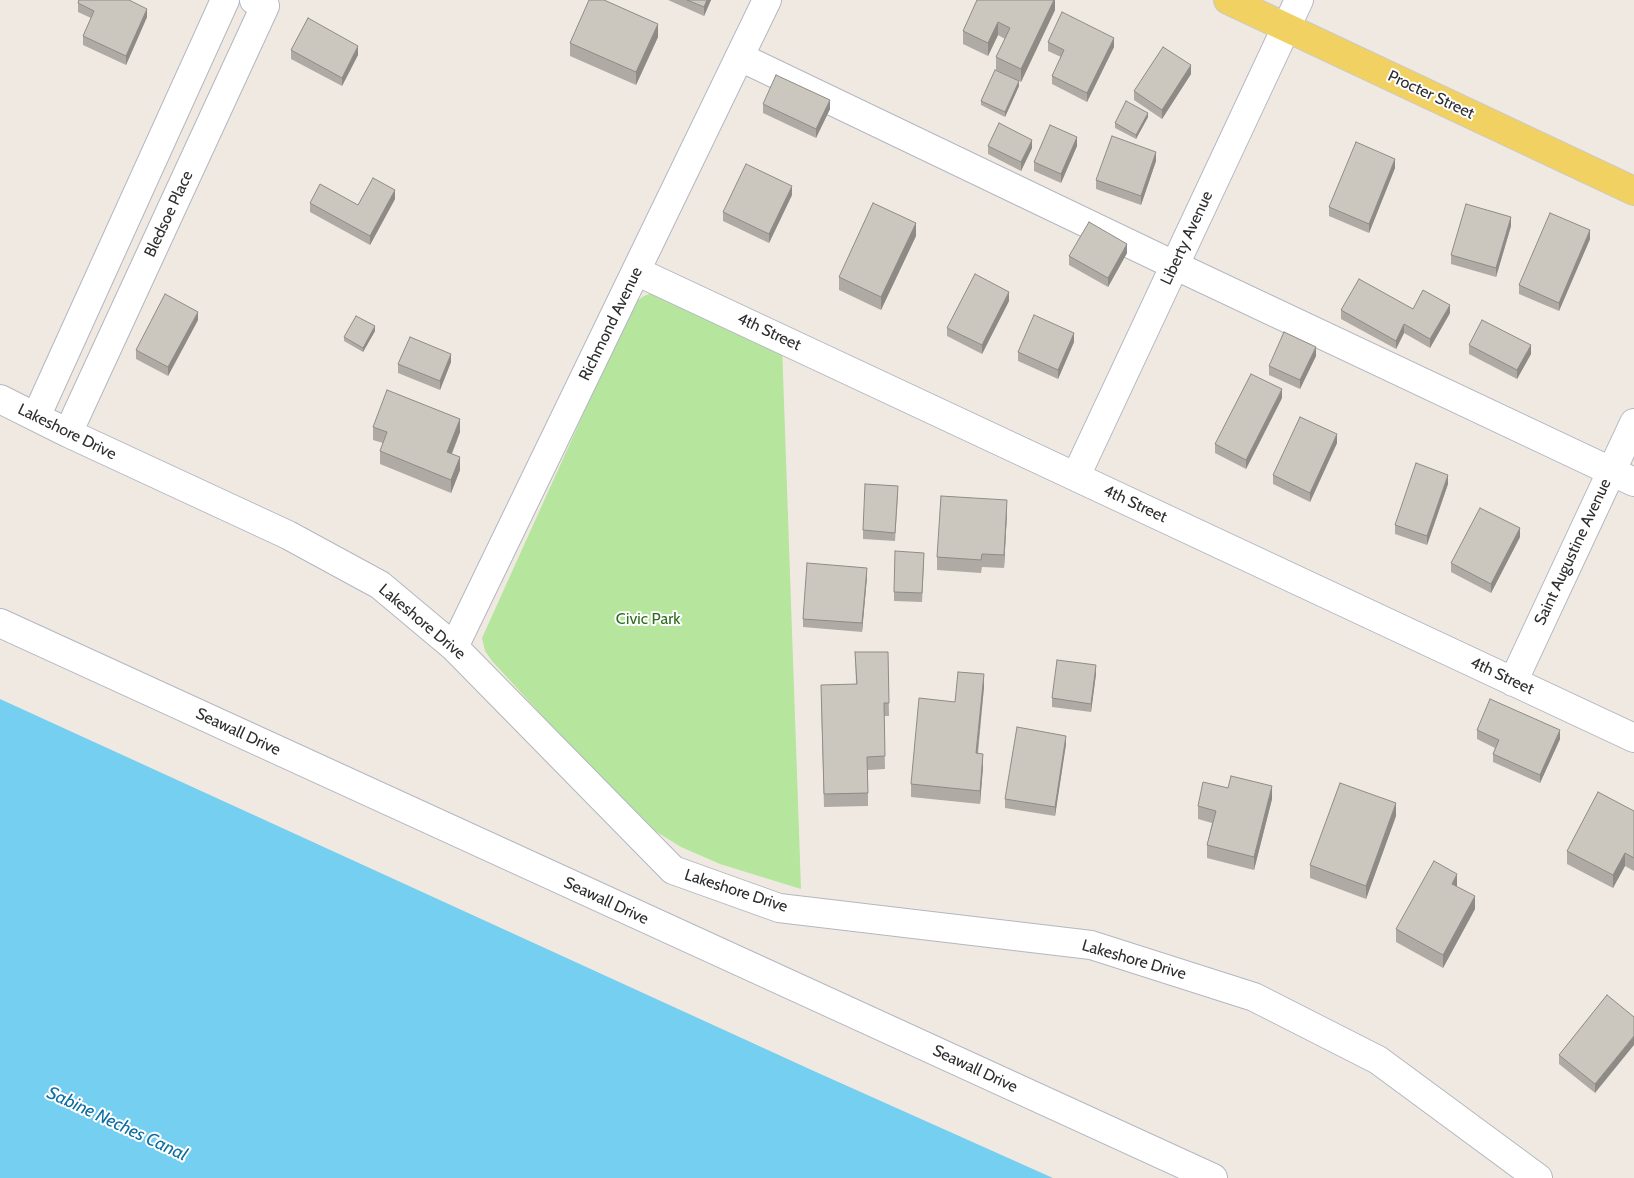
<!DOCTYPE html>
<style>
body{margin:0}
canvas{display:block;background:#efe9e1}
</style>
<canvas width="1634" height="1178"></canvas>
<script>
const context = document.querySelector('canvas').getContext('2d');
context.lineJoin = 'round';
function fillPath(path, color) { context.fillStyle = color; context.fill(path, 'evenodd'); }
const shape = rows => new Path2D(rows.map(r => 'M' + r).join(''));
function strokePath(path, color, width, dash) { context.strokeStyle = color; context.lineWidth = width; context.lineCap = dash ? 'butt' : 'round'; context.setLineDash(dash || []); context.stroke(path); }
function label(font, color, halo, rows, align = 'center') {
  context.font = font + ' Cabin,sans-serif'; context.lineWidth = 4; context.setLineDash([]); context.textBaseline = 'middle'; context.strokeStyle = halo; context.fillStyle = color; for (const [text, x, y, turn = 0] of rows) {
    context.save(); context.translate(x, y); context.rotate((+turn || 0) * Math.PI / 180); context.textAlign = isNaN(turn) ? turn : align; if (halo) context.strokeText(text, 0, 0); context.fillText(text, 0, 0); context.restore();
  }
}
const green = shape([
 [655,292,782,345,801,889,720,864,681,847,639,821,492,661,485,651,482,638,633,304,644,296]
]);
const water = shape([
 [0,699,816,1072,1053,1178,0,1178]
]);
const minor = shape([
 [740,57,1174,265,1634,482],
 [636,271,1634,738],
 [0,399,68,433,288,535,380,585,454,647,673,870,779,908,1091,945,1254,997,1378,1060,1538,1178],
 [36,417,225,0],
 [68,433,265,6,254,0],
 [1076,476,1299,0],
 [0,623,1213,1178],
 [454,647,767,0],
 [1513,682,1634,423]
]);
const major = shape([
 [1228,0,1634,191]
]);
const wall = shape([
 [668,0,711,0,704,16],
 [1055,0,1055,10,1021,82,996,70,996,57,1005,39,998,35,988,56,963,44,963,31],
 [78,3,147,17,126,65,83,45,83,36,91,18,78,12],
 [658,37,636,85,570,56,570,43],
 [1048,42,1114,47,1087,102,1052,84,1052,76,1061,57,1048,51],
 [291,50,358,55,342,86,291,59],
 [1191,74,1162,119,1134,100,1134,91],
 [1019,86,1005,117,981,105,981,101],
 [763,104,830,109,816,138,763,113],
 [1148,117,1136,139,1115,128,1115,123],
 [988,146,1032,148,1021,171,988,154],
 [1077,146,1061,183,1034,171,1034,162],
 [1156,161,1141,205,1096,189,1096,180],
 [1395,168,1369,233,1329,216,1329,207],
 [792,195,769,243,723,221,723,212],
 [395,199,370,245,310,212,310,203,358,205],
 [1511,226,1496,277,1451,264,1451,255],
 [916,236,881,310,839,290,839,277],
 [1590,239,1559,311,1519,294,1519,285],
 [1127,253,1108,287,1069,265,1069,256],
 [1009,301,982,354,947,336,947,328],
 [1341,310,1450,313,1430,348,1404,333,1396,349,1341,319],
 [198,320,168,376,136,359,136,350],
 [375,331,363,352,344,341,344,337],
 [1074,342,1058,379,1018,361,1018,352],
 [1469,345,1531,354,1517,379,1469,354],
 [1316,356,1300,389,1269,375,1269,366],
 [451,362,440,390,398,373,398,364],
 [1282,398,1246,469,1215,453,1215,444],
 [373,427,460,432,452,454,460,470,451,493,380,464,380,451,383,443,373,440],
 [1337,443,1310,502,1273,484,1273,475],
 [1448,484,1427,545,1395,534,1395,525],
 [898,495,895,541,863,539,863,530],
 [1007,513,1004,568,982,567,981,573,937,570,937,557],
 [1520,537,1491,593,1451,572,1451,563],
 [924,562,922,602,894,601,894,592],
 [867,577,862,632,803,627,803,619],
 [855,652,888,652,889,716,884,716,885,769,868,770,868,806,824,807,821,698,856,684],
 [1096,674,1091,712,1052,707,1052,698],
 [984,687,978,754,983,767,980,804,911,797,911,784,955,702],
 [1477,730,1560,739,1540,783,1493,762,1493,754,1495,748,1477,739],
 [1066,744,1055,816,1005,808,1005,799],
 [1228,788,1272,799,1254,870,1207,858,1207,845,1212,823,1198,819,1198,806],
 [1634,811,1634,871,1625,866,1613,888,1567,864,1567,851],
 [1396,816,1366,899,1310,878,1310,865],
 [1457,887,1475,909,1443,968,1396,942,1396,929],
 [1607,995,1595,1093,1559,1064,1559,1055]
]);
const shadedWall = shape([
 [707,0,711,0,704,16,704,7],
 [1054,0,1055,0,1055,10,1021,82,1021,69],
 [147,9,147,17,126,65,126,56],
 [998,22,998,35,988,56,988,43],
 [658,24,658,37,636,85,636,72],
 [1114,38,1114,47,1087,102,1087,93],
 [358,46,358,55,342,86,342,78],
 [1191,65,1191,74,1162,119,1162,110],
 [1019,81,1019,86,1005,117,1005,112],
 [830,100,830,109,816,138,816,129],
 [1148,113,1148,117,1136,139,1136,135],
 [1077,137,1077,146,1061,183,1061,174],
 [1032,140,1032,148,1021,171,1021,162],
 [1156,152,1156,161,1141,205,1141,196],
 [1395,159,1395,168,1369,233,1369,224],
 [792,186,792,195,769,243,769,234],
 [395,190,395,199,370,245,370,236],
 [1511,217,1511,226,1496,277,1496,268],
 [916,223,916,236,881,310,881,297],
 [1590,230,1590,239,1559,311,1559,303],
 [1127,244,1127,253,1108,287,1108,278],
 [1009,292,1009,301,982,354,982,345],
 [1450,305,1450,313,1430,348,1430,339],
 [198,312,198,320,168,376,168,367],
 [1404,324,1404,333,1396,349,1396,341],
 [375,326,375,331,363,352,363,348],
 [1074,333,1074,342,1058,379,1058,370],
 [1531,345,1531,354,1517,379,1517,370],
 [1316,347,1316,356,1300,389,1300,380],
 [451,354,451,362,440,390,440,381],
 [1282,389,1282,398,1246,469,1246,460],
 [460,419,460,432,447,465,447,452],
 [1337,434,1337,443,1310,502,1310,493],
 [460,457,460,470,451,493,451,480],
 [1448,475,1448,484,1427,545,1427,536],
 [1007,500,1007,513,1004,568,1004,555],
 [1520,528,1520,537,1491,593,1491,584],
 [867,568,867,577,862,632,862,623],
 [1096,665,1096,674,1091,712,1091,704],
 [984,674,984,687,976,766,976,753],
 [1560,730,1560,739,1540,783,1540,775],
 [1066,736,1066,744,1055,816,1055,807],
 [983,754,983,767,980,804,980,791],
 [1272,786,1272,799,1254,870,1254,857],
 [1396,803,1396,816,1366,899,1366,886],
 [1625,853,1625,866,1613,888,1613,875],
 [1457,874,1457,887,1452,884],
 [1475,896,1475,909,1443,968,1443,955],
 [1634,1036,1634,1045,1595,1093,1595,1084]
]);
const building = shape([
 [79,0,129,0,147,9,126,56,83,36,94,11,78,3,79,0],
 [589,0,604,0,658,24,636,72,570,43,589,0],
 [687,0,707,0,704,7,687,0],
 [977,0,1054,0,1021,69,996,57,1010,28,998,22,988,43,963,31,977,0],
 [1062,12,1114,38,1087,93,1052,76,1064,50,1048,42,1062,12],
 [308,18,358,46,342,78,291,50,308,18],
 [1163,47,1191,65,1162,110,1134,91,1163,47],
 [995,70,1019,81,1005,112,981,101,995,70],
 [776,75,830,100,816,129,763,104,776,75],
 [1126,101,1148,113,1136,135,1115,123,1126,101],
 [999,123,1032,140,1021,162,988,146,999,123],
 [1050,125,1077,137,1061,174,1034,162,1050,125],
 [1112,136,1156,152,1141,196,1096,180,1112,136],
 [1356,142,1395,159,1369,224,1329,207,1356,142],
 [746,164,792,186,769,234,723,212,746,164],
 [373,178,395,190,370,236,310,203,320,184,358,205,373,178],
 [873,203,916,223,881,297,839,277,873,203],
 [1466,204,1511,217,1496,268,1451,255,1466,204],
 [1550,213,1590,230,1559,303,1519,285,1550,213],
 [1089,222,1127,244,1108,278,1069,256,1089,222],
 [975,274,1009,292,982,345,947,328,975,274],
 [1359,279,1413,309,1423,290,1450,305,1430,339,1404,324,1396,341,1341,310,1359,279],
 [165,294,198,312,168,367,136,350,165,294],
 [1034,315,1074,333,1058,370,1018,352,1034,315],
 [356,316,375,326,363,348,344,337,356,316],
 [1482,320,1531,345,1517,370,1469,345,1482,320],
 [1284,332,1316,347,1300,380,1269,366,1284,332],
 [410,337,451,354,440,381,398,364,410,337],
 [1251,374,1282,389,1246,460,1215,444,1251,374],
 [387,390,460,419,447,452,460,457,451,480,380,451,387,432,373,427,387,390],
 [1300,417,1337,434,1310,493,1273,475,1300,417],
 [1416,463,1448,475,1427,536,1395,525,1416,463],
 [865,484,898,486,895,533,863,530,865,484],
 [941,496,1007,500,1004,555,982,554,981,560,937,557,941,496],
 [1480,508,1520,528,1491,584,1451,563,1480,508],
 [895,551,924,553,922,593,894,592,895,551],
 [807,563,867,568,862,623,803,619,807,563],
 [855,652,888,652,889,703,884,703,885,756,867,757,868,793,824,794,821,685,857,684,855,652],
 [1057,660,1096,665,1091,704,1052,698,1057,660],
 [958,672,984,674,976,753,983,754,980,791,911,784,919,698,955,702,958,672],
 [1490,699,1560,730,1540,775,1493,754,1499,740,1477,730,1490,699],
 [1017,727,1066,736,1055,807,1005,799,1017,727],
 [1231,776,1272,786,1254,857,1207,845,1216,811,1198,806,1203,782,1228,788,1231,776],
 [1340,783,1396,803,1366,886,1310,865,1340,783],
 [1598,792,1634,811,1634,858,1625,853,1613,875,1567,851,1598,792],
 [1434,861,1457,874,1452,884,1475,896,1443,955,1396,929,1434,861],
 [1607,995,1634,1017,1634,1036,1595,1084,1559,1055,1607,995]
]);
const streetNames = [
 ["Procter Street",1431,95,25],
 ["Bledsoe Place",169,214,-65],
 ["Liberty Avenue",1187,238,-65],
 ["Richmond Avenue",611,324,-64],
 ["4th Street",769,332,25],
 ["Lakeshore Drive",67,432,26],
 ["4th Street",1135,504,25],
 ["Saint Augustine Avenue",1573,552,-65],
 ["Lakeshore Drive",422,622,40],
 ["4th Street",1502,676,25],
 ["Seawall Drive",238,732,25],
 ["Lakeshore Drive",736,891,18],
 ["Seawall Drive",606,901,25],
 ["Lakeshore Drive",1134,960,16],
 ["Seawall Drive",975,1069,25]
];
const parkNames = [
 ["Civic Park",648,619]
];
const waterNames = [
 ["Sabine Neches Canal",117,1124,25]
];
fillPath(green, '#b6e59e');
fillPath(water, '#75cff0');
strokePath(minor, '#b4b7c1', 30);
strokePath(major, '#c9c9c9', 30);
strokePath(minor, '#fff', 28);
strokePath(major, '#f2d163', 28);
fillPath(wall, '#afaba4');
fillPath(shadedWall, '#8e8b86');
fillPath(building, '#cbc7bf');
strokePath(building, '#8e8b86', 1);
label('16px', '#2e2e2e', '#fff', streetNames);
label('16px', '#2c6e1b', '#fff', parkNames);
label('italic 18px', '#0d6fa3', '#fff', waterNames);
</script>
